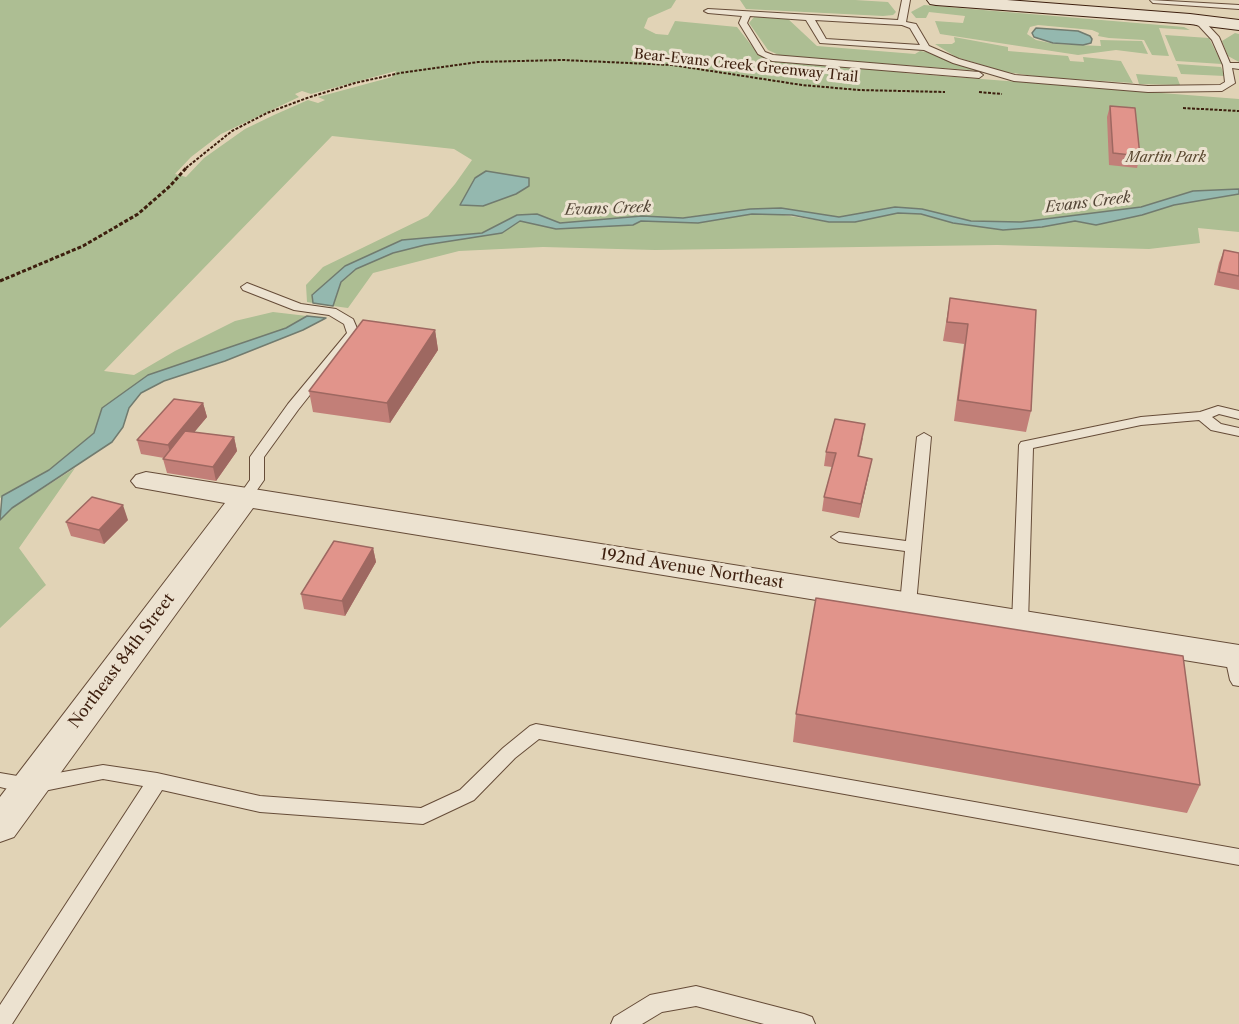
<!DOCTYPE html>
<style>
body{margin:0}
canvas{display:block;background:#e1d3b6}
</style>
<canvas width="1239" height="1024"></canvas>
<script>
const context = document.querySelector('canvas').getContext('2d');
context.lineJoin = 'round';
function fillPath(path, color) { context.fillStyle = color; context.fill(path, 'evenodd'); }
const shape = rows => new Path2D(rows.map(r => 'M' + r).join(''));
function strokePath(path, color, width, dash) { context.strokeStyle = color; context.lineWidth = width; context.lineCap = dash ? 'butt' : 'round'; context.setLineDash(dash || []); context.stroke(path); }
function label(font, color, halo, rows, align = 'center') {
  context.font = font + ' "Libre Caslon Text",serif'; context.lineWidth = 6; context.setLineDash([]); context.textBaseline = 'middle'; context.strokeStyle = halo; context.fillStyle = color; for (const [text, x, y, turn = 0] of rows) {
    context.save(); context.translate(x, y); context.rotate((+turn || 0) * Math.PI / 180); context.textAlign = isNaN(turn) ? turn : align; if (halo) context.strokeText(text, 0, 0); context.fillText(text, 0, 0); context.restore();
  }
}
const green = shape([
 [0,0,676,0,671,8,648,18,644,28,656,34,668,35,675,21,737,27,759,55,772,59,903,71,904,73,1239,99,1239,232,1198,228,1200,243,1149,249,997,245,655,250,543,247,459,251,373,273,348,308,333,306,341,282,356,269,393,253,425,245,501,233,520,221,597,226,633,225,641,221,698,223,752,214,770,213,829,222,855,222,898,213,921,214,953,223,1003,230,1042,227,1075,221,1096,225,1128,218,1089,214,1021,222,971,221,922,209,895,207,839,217,781,208,750,209,680,218,642,216,560,223,537,214,517,215,482,233,402,240,380,250,312,294,313,303,307,302,306,285,323,267,428,216,455,184,472,160,454,149,332,136,104,371,134,375,175,351,235,321,273,312,307,316,286,328,102,408,94,433,49,470,0,498],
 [396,71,392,77,318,97,325,100,318,103,308,100,274,115,245,129,204,158,186,177,175,174,191,157,221,134,299,97,295,94,302,91,311,94],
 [740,0,855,0,888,2,896,12,893,15,883,16,746,9],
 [924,5,1184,27,1190,30,1159,28,1169,56,1152,55,1144,40,1109,38,1098,36,1099,33,1092,30,1038,25,1030,27,1027,34,1036,40,1055,44,1101,46,1100,40,1142,41,1148,54,1116,50,1078,55,940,34,935,21,963,23,965,16,929,12,926,18,916,18,911,12],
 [770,16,787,18,817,46,915,54,920,51,926,52,982,71,781,56,768,50,749,23,754,17],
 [1235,33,1239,34,1239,62,1228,56,1222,41],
 [1165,35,1209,38,1222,64,1176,61],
 [954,37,1008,47,1008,51,1068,56,1070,61,1084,62,1083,57,1121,61,1133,83,1041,77,1006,72,956,57,935,44,952,44,955,42],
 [1177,64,1221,67,1225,76,1181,74],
 [1136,74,1177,77,1180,85,1139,84],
 [75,468,19,548,46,585,0,628,0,520,12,508]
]);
const water = shape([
 [1036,28,1078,31,1090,36,1092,39,1091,43,1083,45,1053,43,1034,37,1032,33,1036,28],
 [486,171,529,178,529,186,516,194,483,206,460,205,475,178,486,171],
 [1239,189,1239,194,1174,205,1142,215,1096,225,1075,221,1042,227,1003,230,953,223,921,214,898,213,855,222,829,222,792,215,752,214,698,223,641,221,633,225,556,229,520,221,502,233,425,245,393,253,356,269,341,282,333,306,313,303,312,295,345,266,402,240,482,233,517,215,537,214,560,223,642,216,683,218,750,209,781,208,839,217,895,207,922,209,971,221,1021,222,1141,207,1193,191,1239,189],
 [307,316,326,318,303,330,225,361,164,381,141,393,129,408,123,427,112,442,12,508,0,520,2,496,49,470,94,433,102,408,148,375,286,328,307,316]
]);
const pathFar1 = shape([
 [979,92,1002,94],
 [1183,108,1239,111],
 [186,168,232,131,267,113,307,98,355,83,400,73,478,62,563,60,672,65,802,85,859,90,945,92]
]);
const path = shape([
 [0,281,83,246,138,214,170,186,187,167]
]);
const lane = shape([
 [902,0,910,0,906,22,916,24,929,46,959,59,1015,75,1148,86,1220,85,1225,82,1223,65,1212,40,1199,26,1187,21,1187,17,1190,17,1205,22,1219,37,1230,63,1239,63,1239,69,1232,68,1235,83,1222,91,1148,92,1014,81,953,63,924,50,820,43,806,20,750,16,747,23,765,52,773,55,979,72,983,75,979,78,772,61,758,54,739,23,742,16,708,13,704,11,708,9,898,20,902,0],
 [815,20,902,25,910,28,920,45,826,39,815,20],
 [1150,0,1239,5,1239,9,1153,3,1150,0],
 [247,283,301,304,336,309,353,319,359,333,298,410,264,457,264,480,250,500,245,502,238,497,250,480,250,457,288,404,347,333,344,324,329,315,294,310,243,290,241,287,247,283],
 [1218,406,1239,411,1239,419,1219,414,1212,417,1221,424,1239,428,1239,436,1211,430,1199,420,1141,425,1033,448,1028,623,1026,627,1020,629,1014,627,1012,623,1019,445,1021,442,1141,417,1200,412,1218,406],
 [924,433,931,437,916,604,914,608,908,610,902,608,900,604,905,551,839,542,831,537,839,532,906,541,917,437,924,433],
 [1234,651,1239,652,1239,686,1233,685,1230,680,1225,657,1228,653,1234,651],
 [536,724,1239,849,1239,865,539,739,515,758,474,800,423,824,260,812,162,790,12,1024,0,1024,0,1005,143,786,103,779,29,794,0,787,0,773,29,778,103,765,157,773,260,796,421,808,460,790,503,748,530,726,536,724],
 [696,986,804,1014,812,1017,815,1024,764,1024,696,1006,662,1012,642,1024,611,1024,614,1017,650,995,696,986]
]);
const street = shape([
 [146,472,1239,645,1239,669,253,508,14,837,0,842,0,797,225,503,136,487,131,481,136,475,146,472]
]);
const secondary = shape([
 [927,0,1007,0,1190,14,1239,20,1239,30,1190,24,936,5,930,4,927,0]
]);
const wall = shape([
 [1110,106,1140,156,1137,168,1109,165,1107,117],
 [1224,250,1239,253,1239,290,1214,285,1219,263],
 [950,298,1031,411,1026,432,954,421,964,344,943,341],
 [435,330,438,350,390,423,313,412,309,391],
 [203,403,207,417,194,432,234,437,237,451,216,481,167,473,163,459,164,458,141,454,137,440],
 [863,438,859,456,869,473,859,518,822,511,824,497,832,467,824,466,826,452],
 [128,520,104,544,71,536,66,522],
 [373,548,376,562,345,616,304,609,301,594],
 [796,714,1200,785,1187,813,793,742]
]);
const shadedWall = shape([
 [435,330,438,350,390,423,387,403],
 [203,403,207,417,172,459,168,445],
 [234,437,237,451,216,481,213,467],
 [872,459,869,473,859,518,861,504],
 [123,505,128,520,104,544,99,530],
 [373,548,376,562,345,616,342,601]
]);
const building = shape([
 [1110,106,1135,108,1140,156,1113,153,1110,106],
 [1224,250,1239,253,1239,276,1219,272,1224,250],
 [950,298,1036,310,1031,411,958,400,968,324,947,322,950,298],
 [363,320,435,330,387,403,309,391,363,320],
 [174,399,203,403,168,445,137,440,174,399],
 [835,419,865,424,858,456,872,459,861,504,824,497,836,453,826,452,835,419],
 [185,431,234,437,213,467,163,459,185,431],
 [92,497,123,505,99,530,66,522,92,497],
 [334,541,373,548,342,601,301,594,334,541],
 [816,598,1183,656,1200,785,796,714,816,598]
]);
const farStreetnames = [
 ["Bear-Evans Creek Greenway Trail",746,66,6]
];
const farParknames = [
 ["Martin Park",1166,158]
];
const farWaternames = [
 ["Evans Creek",1088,203,-7],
 ["Evans Creek",608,209,-2]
];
const streetNames = [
 ["192nd Avenue Northeast",692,569,9],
 ["Northeast 84th Street",122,661,-53]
];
fillPath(green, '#adbe93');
fillPath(water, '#94b8af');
strokePath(water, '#717b6f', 1.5);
strokePath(lane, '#664c38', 2);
strokePath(street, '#664c38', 2);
strokePath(secondary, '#3d1f0e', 2);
strokePath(pathFar1, '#3d1f0e', 2, [3, 1.5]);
strokePath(path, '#3d1f0e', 3, [4, 2]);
fillPath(lane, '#ece2d0');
fillPath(street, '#ece2d0');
fillPath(secondary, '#ece2d0');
fillPath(wall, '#c27f78');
fillPath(shadedWall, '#9e6861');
fillPath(building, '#e1948b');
strokePath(building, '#9e6861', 1.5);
label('14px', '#3d1f0e', '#ece2d0', farStreetnames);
label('italic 14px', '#59472f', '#ece2d0', farParknames);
label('italic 15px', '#534536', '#ece2d0', farWaternames);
label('16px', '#3d1f0e', '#ece2d0', streetNames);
</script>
